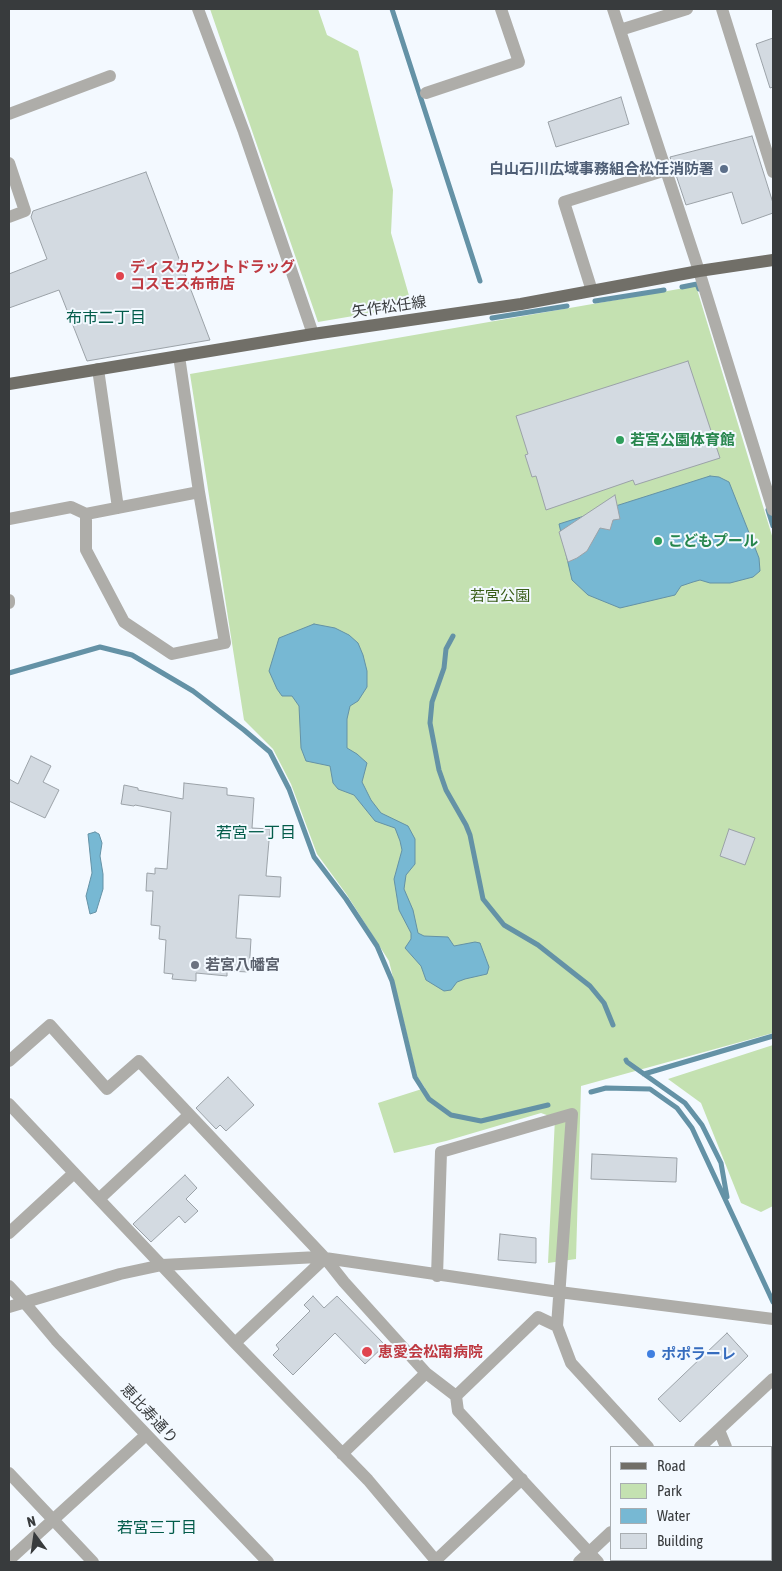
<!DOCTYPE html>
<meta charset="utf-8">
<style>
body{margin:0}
#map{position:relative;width:782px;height:1571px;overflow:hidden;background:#f3f9ff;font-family:"Asap Condensed",sans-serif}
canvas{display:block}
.frame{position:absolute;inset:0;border:10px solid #383b3d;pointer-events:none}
.legend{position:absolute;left:610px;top:1446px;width:162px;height:115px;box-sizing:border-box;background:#f3f9ff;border:1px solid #a8adb1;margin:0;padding:6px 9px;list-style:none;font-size:15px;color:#383b3d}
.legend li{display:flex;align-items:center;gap:10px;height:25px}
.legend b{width:25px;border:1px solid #a8adb1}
.north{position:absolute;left:10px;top:1511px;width:50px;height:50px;-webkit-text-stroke:4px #f3f9ff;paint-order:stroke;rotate:346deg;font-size:14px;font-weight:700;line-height:20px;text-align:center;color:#383b3d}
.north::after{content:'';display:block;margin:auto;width:18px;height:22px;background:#383b3d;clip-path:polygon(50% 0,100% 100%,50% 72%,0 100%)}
</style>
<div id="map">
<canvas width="782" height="1571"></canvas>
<div class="frame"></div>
<ul class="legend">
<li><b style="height:6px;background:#716f68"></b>Road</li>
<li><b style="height:14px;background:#c4e1b1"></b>Park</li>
<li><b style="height:14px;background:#77b8d3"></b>Water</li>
<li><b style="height:14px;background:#d3dae1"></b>Building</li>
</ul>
<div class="north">N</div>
</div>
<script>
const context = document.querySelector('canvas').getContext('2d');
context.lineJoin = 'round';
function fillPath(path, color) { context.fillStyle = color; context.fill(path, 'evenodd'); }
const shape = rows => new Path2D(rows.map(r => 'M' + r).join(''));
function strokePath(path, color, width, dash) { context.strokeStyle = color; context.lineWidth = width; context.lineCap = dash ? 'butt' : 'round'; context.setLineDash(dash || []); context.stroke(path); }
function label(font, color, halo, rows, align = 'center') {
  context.font = font + ' "Asap Condensed","Noto Sans JP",sans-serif'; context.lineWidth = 4; context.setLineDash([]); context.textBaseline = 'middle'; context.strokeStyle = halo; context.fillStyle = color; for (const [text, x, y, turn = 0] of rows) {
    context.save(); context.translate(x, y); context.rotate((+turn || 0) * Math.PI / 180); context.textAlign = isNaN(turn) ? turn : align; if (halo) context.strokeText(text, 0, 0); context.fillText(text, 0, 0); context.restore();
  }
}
const green = shape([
 [210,9,318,9,327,35,358,51,393,190,391,233,412,306,318,322],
 [696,286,773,539,773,1033,581,1086,576,1259,548,1263,555,1118,541,1113,446,1141,394,1153,378,1103,425,1088,417,1076,389,961,347,895,317,854,291,784,273,749,244,720,190,374],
 [773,1045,773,1206,761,1212,741,1203,701,1103,668,1079]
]);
const water = shape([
 [710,476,719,477,729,482,759,558,760,571,753,577,730,583,710,583,700,580,693,582,681,586,675,595,620,608,588,595,572,580,559,524,710,476],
 [314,624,335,628,349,635,358,643,363,655,367,671,367,687,358,701,350,706,347,719,347,748,357,754,367,763,362,782,371,800,381,813,408,826,415,839,415,864,406,875,404,889,413,910,418,933,424,936,448,937,454,946,475,942,480,943,489,967,487,974,465,979,457,982,451,990,444,991,426,980,421,966,405,948,411,939,411,933,399,910,394,879,402,850,400,841,395,828,375,821,354,795,338,789,333,783,330,766,306,761,301,748,299,706,292,696,282,696,277,689,269,671,279,638,314,624],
 [95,832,99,834,102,843,100,856,103,874,103,889,96,912,90,914,86,896,92,873,88,834,95,832]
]);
const stream = shape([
 [392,9,480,281],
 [682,287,697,284,699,289],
 [595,301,664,290],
 [492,318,567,306],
 [768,510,773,526],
 [453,636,446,649,444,668,432,702,430,723,439,770,446,790,466,825,470,835,483,899,504,925,538,945,590,986,604,1003,613,1025],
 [9,673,100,647,132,655,193,691,244,730,270,752,289,789,314,857,346,899,377,946,392,981,415,1077,429,1099,451,1115,481,1121,548,1105],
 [626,1060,627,1062,685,1103,702,1125,721,1163,727,1197],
 [644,1074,773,1036],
 [591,1092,606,1088,650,1089,677,1108,692,1128,773,1302]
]);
const building = shape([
 [773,38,773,87,770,88,756,44,773,38],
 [621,97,629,124,556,147,548,122,621,97],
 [752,136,773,203,773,213,742,224,732,192,686,205,670,157,752,136],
 [146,172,210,340,87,361,59,290,9,308,9,274,47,259,31,217,33,211,146,172],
 [688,361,720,458,635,485,633,480,546,510,536,476,532,477,525,455,528,454,516,416,688,361],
 [615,495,620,519,613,520,610,530,600,528,587,551,577,558,568,562,559,532,615,495],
 [31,756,51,766,43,782,59,790,45,818,9,801,9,779,18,784,31,756],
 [184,783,227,788,227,795,254,798,252,828,270,829,266,876,281,877,280,897,239,895,236,938,251,939,249,972,227,971,227,976,196,973,196,981,172,979,173,974,164,973,166,940,159,939,160,926,151,925,153,891,146,891,147,873,155,874,155,868,167,869,171,812,135,805,134,806,121,804,122,799,124,785,138,788,138,790,183,799,184,783],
 [729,829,755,838,745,865,720,856,729,829],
 [228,1077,254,1105,226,1131,220,1125,216,1129,196,1108,228,1077],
 [592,1154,677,1158,676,1182,591,1179,592,1154],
 [185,1175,197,1188,186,1199,198,1211,185,1223,179,1216,151,1242,133,1224,185,1175],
 [500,1234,536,1238,536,1263,498,1260,500,1234],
 [313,1296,324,1308,337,1296,385,1345,365,1364,335,1333,293,1375,273,1355,279,1349,276,1345,310,1311,304,1305,313,1296],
 [727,1333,748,1356,680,1422,658,1399,727,1333]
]);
const minor = shape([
 [198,9,244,132,313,334],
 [613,9,699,271,773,510],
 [722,9,773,172],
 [620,30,687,9],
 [426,93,519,62,501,9],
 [9,114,110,76],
 [9,163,25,211,9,217],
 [592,291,564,202,666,170],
 [179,356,199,492,225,643,172,654,124,622,86,550,86,514,199,492],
 [98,369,118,508],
 [9,519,71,507,86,514],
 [9,600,9,603],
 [9,1061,50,1025,107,1089,139,1061,325,1258,344,1282,426,1373,456,1396,458,1411,598,1562],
 [9,1104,235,1343,368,1480,437,1562],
 [99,1199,189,1115],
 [9,1233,74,1173],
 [437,1276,441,1152,572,1114,557,1326,571,1363,648,1447],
 [9,1286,24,1302,56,1340,268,1562],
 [9,1307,120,1274,162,1265,318,1257,559,1292,773,1319],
 [235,1343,325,1258],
 [456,1396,538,1317,557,1326],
 [719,1430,726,1447],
 [700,1447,773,1379],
 [342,1454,426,1373],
 [9,1473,93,1562],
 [771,1557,773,1562],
 [9,1560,146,1435],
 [698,1560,699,1562],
 [434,1562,522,1479],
 [579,1562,611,1532]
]);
const major = shape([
 [9,384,313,334,521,304,699,271,773,260]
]);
const markers = [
 [724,169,5,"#5c6f8a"],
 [120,276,5,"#e0444e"],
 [620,440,5,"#2e9e5b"],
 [658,541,5,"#2e9e5b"],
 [195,965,5,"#6b7280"],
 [367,1352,6,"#e0444e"],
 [651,1354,5,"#3f7fe0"]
];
const serviceNames = [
 ["白山石川広域事務組合松任消防署",714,169]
];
const healthNames = [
 ["ディスカウントドラッグ",130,267],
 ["コスモス布市店",130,284],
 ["恵愛会松南病院",378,1352]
];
const streetNames = [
 ["矢作松任線",389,307,-8],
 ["恵比寿通り",149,1414,47]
];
const leisureNames = [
 ["若宮公園体育館",630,440],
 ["こどもプール",668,541]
];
const parkNames = [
 ["若宮公園",500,596]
];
const worshipNames = [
 ["若宮八幡宮",205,965]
];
const shopNames = [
 ["ポポラーレ",661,1354]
];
const neighbourhoodNames = [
 ["布市二丁目",106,318],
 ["若宮一丁目",256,833],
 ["若宮三丁目",157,1528]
];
fillPath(green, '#c4e1b1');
fillPath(water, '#77b8d3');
strokePath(water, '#6492a6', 1);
strokePath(stream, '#6492a6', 5);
fillPath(building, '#d3dae1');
strokePath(building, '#9ba2a8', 1);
strokePath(minor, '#aeada9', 12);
strokePath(major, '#716f68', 12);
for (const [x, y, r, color] of markers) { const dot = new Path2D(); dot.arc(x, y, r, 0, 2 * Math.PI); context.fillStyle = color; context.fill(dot); strokePath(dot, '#f3f9ff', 2); }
label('bold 15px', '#4e5e75', '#f3f9ff', serviceNames, 'right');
label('bold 15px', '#be3a42', '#f3f9ff', healthNames, 'left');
label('15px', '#383b3d', '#f3f9ff', streetNames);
label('bold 15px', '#27864d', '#f3f9ff', leisureNames, 'left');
label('15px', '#385d17', '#f3f9ff', parkNames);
label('bold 15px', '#5b616d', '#f3f9ff', worshipNames, 'left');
label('bold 15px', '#366cbe', '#f3f9ff', shopNames, 'left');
label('16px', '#035c4a', '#f3f9ff', neighbourhoodNames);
</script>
